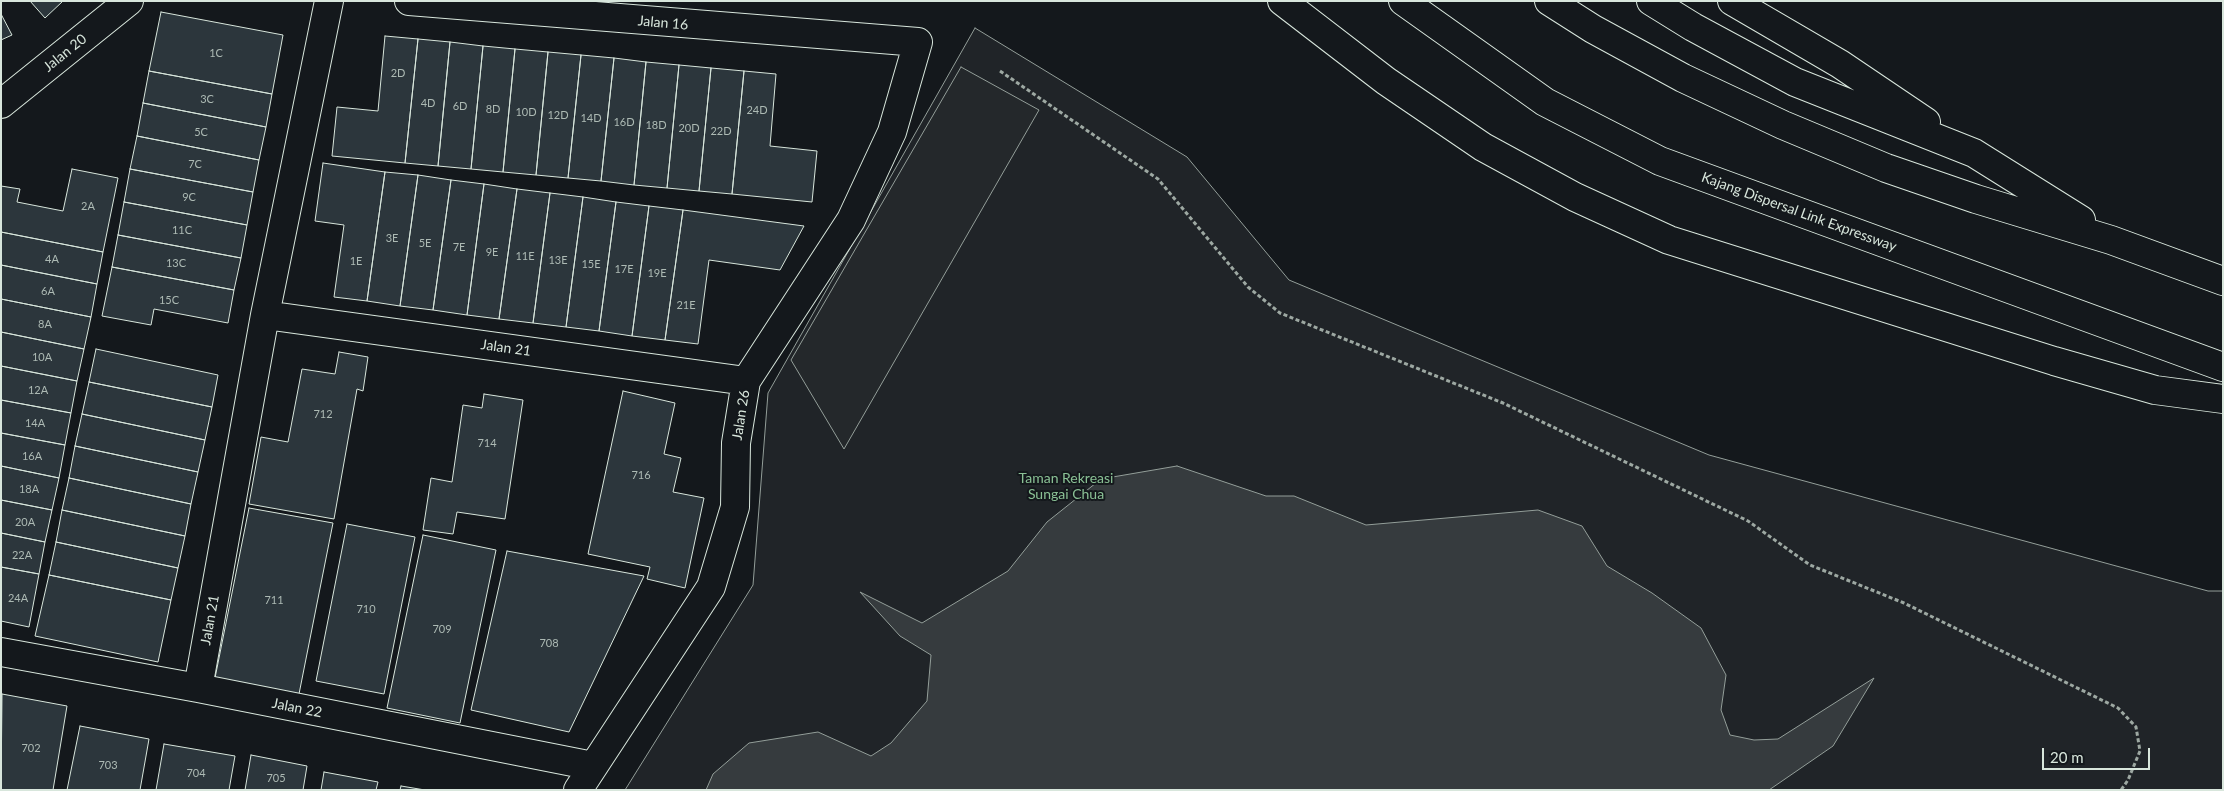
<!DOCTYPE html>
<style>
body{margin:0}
#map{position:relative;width:2224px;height:791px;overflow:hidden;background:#14181c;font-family:Lato,sans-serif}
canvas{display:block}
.frame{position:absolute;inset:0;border:2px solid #d8e6dc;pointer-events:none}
.scale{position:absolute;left:2042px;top:748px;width:108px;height:22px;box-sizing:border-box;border:2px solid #d8e6dc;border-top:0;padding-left:6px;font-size:15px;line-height:18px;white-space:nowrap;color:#d8e6dc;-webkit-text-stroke:4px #14181c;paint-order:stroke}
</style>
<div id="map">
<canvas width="2224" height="791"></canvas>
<div class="frame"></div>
<div class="scale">20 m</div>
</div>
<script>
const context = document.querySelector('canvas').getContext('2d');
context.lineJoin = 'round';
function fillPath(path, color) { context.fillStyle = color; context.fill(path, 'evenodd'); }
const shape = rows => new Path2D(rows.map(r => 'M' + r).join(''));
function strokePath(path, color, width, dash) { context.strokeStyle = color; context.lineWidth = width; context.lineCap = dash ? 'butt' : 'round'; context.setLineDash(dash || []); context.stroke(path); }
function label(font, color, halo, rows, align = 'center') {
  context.font = font + ' Lato,sans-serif'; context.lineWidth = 4; context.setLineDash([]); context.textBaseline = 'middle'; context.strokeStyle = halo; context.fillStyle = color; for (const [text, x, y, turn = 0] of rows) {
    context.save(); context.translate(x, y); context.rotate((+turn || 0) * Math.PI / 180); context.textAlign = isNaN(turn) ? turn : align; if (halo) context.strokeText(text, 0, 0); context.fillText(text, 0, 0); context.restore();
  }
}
const green = shape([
 [975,28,1187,157,1289,280,1709,455,2208,591,2223,591,2223,790,625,790,753,585,768,393,975,28]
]);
const parking = shape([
 [961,67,1039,110,844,449,791,360,961,67]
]);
const water = shape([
 [1177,466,1266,496,1294,496,1366,525,1538,510,1582,526,1607,566,1652,593,1701,628,1726,675,1721,710,1730,735,1754,740,1778,739,1874,678,1833,746,1769,790,706,790,713,774,749,743,818,732,871,756,891,743,927,701,931,655,900,636,860,592,922,623,1008,571,1047,522,1101,479,1177,466]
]);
const building = shape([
 [30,1,63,1,45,18,30,1],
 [161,12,283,35,272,94,149,71,161,12],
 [1,14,12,35,1,40,1,14],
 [385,36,418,39,405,163,332,156,337,107,378,111,385,36],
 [418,39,450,42,438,166,405,163,418,39],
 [450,42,483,46,471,169,438,166,450,42],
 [483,46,515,49,503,172,471,169,483,46],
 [515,49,548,52,536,175,503,172,515,49],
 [548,52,581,55,568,178,536,175,548,52],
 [581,55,614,58,601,181,568,178,581,55],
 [614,58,646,62,634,185,601,181,614,58],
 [646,62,679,65,667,188,634,185,646,62],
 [679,65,711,68,699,191,667,188,679,65],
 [711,68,744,71,732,194,699,191,711,68],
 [149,71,272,94,266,127,143,103,149,71],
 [744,71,776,74,770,146,817,151,812,202,732,194,744,71],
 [143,103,266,127,259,160,137,136,143,103],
 [137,136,259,160,253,192,130,169,137,136],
 [323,163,385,172,367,301,334,297,344,225,315,221,323,163],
 [72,169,118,178,103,252,1,232,1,186,20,189,17,202,63,211,72,169],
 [130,169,253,192,247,225,124,202,130,169],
 [385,172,418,175,400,306,367,301,385,172],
 [418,175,451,180,433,310,400,306,418,175],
 [451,180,484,184,467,315,433,310,451,180],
 [484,184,517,189,499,319,467,315,484,184],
 [517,189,550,193,533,323,499,319,517,189],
 [550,193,583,197,566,327,533,323,550,193],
 [583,197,616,202,599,331,566,327,583,197],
 [124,202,247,225,241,258,118,235,124,202],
 [616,202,649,206,632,336,599,331,616,202],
 [649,206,683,210,665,340,632,336,649,206],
 [683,210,804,226,780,270,709,260,698,344,665,340,683,210],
 [1,232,103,252,97,284,1,265,1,232],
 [118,235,241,258,234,290,112,267,118,235],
 [1,265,97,284,91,317,1,299,1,265],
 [112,267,234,290,228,323,154,309,151,325,102,316,112,267],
 [1,299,91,317,84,349,1,332,1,299],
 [1,332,84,349,77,381,1,366,1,332],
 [96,349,218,375,212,407,89,382,96,349],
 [339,352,368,357,363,391,357,389,334,519,249,504,261,437,288,442,302,369,335,374,339,352],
 [1,366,77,381,71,413,1,400,1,366],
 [89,382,212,407,205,440,82,414,89,382],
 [623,391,675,403,664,454,681,458,673,492,704,498,685,588,647,579,650,567,588,554,623,391],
 [484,394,523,400,505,519,457,512,453,534,423,530,431,478,452,482,463,405,482,408,484,394],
 [1,400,71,413,65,445,1,433,1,400],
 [82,414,205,440,198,472,75,446,82,414],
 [1,433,65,445,59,478,1,466,1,433],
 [75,446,198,472,191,504,69,478,75,446],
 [1,466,59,478,52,510,1,500,1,466],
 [69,478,191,504,185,536,62,510,69,478],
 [1,500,52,510,45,542,1,533,1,500],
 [249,508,333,523,299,694,215,678,249,508],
 [62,510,185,536,178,568,56,542,62,510],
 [347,524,415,537,384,694,316,681,347,524],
 [1,533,45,542,39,574,1,567,1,533],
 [423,535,496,550,460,723,387,708,423,535],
 [56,542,178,568,171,600,49,575,56,542],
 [507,551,644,576,569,732,471,710,507,551],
 [1,567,39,574,29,627,1,621,1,567],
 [49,575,171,600,158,662,35,636,49,575],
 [2,694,67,706,53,790,1,790,2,694],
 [80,726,149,739,140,790,67,790,80,726],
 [164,744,235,756,229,790,156,790,164,744],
 [251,755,307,766,303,790,245,790,251,755],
 [324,772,378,782,376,790,321,790,324,772],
 [401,786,425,790,400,790,401,786]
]);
const path = shape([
 [1000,71,1158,179,1248,287,1280,313,1503,403,1748,521,1810,565,1904,603,2118,708,2136,727,2140,751,2128,780,2121,790]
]);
const minor = shape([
 [409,1,918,42,892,132,851,220,746,381,736,443,735,507,711,587,578,790],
 [1,104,129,1],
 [265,315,746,381],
 [1,652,198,688,593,766],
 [198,688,265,315,329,1]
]);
const highway = shape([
 [1282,1,1386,81,1483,147,1575,197,1669,240,2054,361,2155,390,2223,399],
 [1403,1,1545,102,1660,161,2223,367],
 [1549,1,1593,29,1683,78,1783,125,1886,168,1976,199,2111,240,2223,281],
 [1651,1,1693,27,1795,82,1974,153,2081,220],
 [1732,1,1840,64,1926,122]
]);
const numberNames = [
 ["1C",216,53],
 ["2D",398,73],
 ["3C",207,99],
 ["4D",428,103],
 ["6D",460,106],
 ["8D",493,109],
 ["24D",757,110],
 ["10D",526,112],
 ["12D",558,115],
 ["14D",591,118],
 ["16D",624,122],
 ["18D",656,125],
 ["20D",689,128],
 ["22D",721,131],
 ["5C",201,132],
 ["7C",195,164],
 ["9C",189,197],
 ["2A",88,206],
 ["11C",182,230],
 ["3E",392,238],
 ["5E",425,243],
 ["7E",459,247],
 ["9E",492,252],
 ["11E",525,256],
 ["4A",52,259],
 ["13E",558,260],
 ["1E",356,261],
 ["13C",176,263],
 ["15E",591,264],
 ["17E",624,269],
 ["19E",657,273],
 ["6A",48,291],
 ["15C",169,300],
 ["21E",686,305],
 ["8A",45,324],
 ["10A",42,357],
 ["12A",38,390],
 ["712",323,414],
 ["14A",35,423],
 ["714",487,443],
 ["16A",32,456],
 ["716",641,475],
 ["18A",29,489],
 ["20A",25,522],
 ["22A",22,555],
 ["24A",18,598],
 ["711",274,600],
 ["710",366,609],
 ["709",442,629],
 ["708",549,643],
 ["702",31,748],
 ["703",108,765],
 ["704",196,773],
 ["705",276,778]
];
const streetNames = [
 ["Jalan 16",663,23,5],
 ["Jalan 20",65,53,-39],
 ["Kajang Dispersal Link Expressway",1799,212,20],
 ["Jalan 21",506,348,8],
 ["Jalan 26",741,415,-81],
 ["Jalan 21",210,620,-80],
 ["Jalan 22",297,708,11]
];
const parkNames = [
 ["Taman Rekreasi",1066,478],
 ["Sungai Chua",1066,494]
];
fillPath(green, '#202428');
strokePath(green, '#939e99', 1);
fillPath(parking, '#24282b');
strokePath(parking, '#939e99', 1);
fillPath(water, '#363b3e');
strokePath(water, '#939e99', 1);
fillPath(building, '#2c363c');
strokePath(building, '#d8e6dc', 1);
strokePath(minor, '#d8e6dc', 30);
strokePath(highway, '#d8e6dc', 30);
strokePath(path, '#9da8a2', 3, [4, 2.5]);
strokePath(minor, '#14181c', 28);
strokePath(highway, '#14181c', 28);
label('11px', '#adbab4', null, numberNames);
label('14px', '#d8e6dc', '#14181c', streetNames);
label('14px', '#8ac095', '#14181c', parkNames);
</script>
